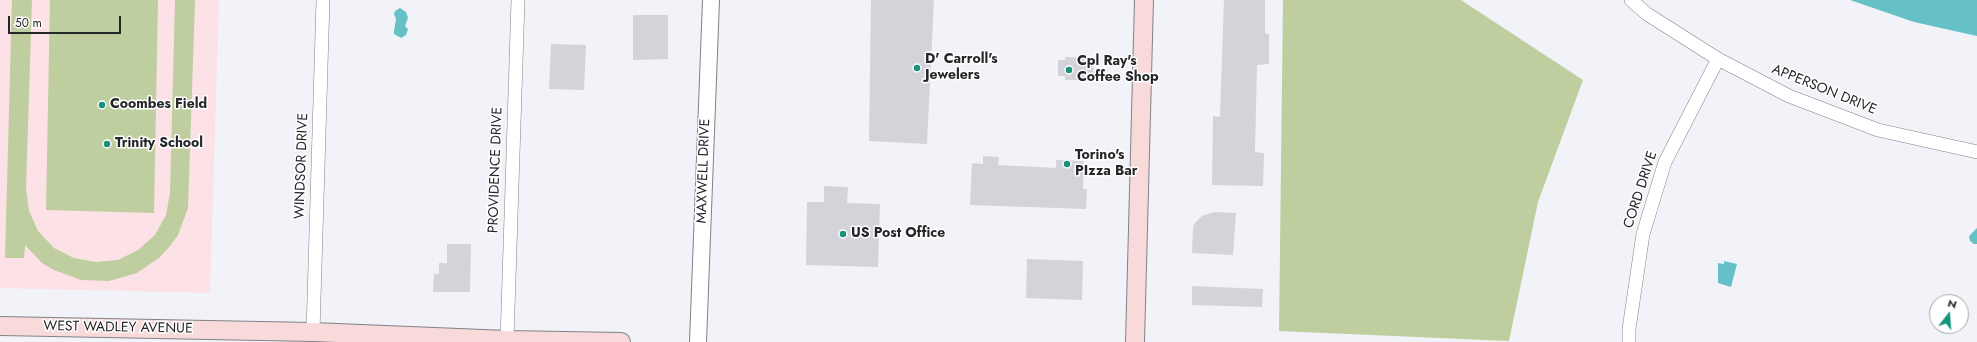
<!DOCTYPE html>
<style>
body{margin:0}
#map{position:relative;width:1977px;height:342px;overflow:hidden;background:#f1f3f9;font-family:Jost,sans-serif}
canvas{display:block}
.north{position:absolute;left:1929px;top:294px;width:40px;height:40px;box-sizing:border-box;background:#fff;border:1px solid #a8a8a9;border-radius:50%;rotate:17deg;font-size:11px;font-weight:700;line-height:16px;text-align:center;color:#252628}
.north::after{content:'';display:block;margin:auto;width:14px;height:18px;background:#18937a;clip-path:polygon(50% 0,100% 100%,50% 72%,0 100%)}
.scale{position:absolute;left:8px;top:16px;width:113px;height:18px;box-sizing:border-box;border:2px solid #252628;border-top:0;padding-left:5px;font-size:12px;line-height:14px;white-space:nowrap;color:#252628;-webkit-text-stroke:3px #fff;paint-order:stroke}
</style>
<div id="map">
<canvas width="1977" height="342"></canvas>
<div class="north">N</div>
<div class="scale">50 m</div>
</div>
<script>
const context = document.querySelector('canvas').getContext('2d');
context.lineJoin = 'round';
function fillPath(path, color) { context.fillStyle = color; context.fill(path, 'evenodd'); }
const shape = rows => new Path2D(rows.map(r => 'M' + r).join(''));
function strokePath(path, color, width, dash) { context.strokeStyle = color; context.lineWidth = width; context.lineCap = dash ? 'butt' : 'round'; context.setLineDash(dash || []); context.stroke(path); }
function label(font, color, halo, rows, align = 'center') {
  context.font = font + ' Jost,sans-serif'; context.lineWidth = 3; context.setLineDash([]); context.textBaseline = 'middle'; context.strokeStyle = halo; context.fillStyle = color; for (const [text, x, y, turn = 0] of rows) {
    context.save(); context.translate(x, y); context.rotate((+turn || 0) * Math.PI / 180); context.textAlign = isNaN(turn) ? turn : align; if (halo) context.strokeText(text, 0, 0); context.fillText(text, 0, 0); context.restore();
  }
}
const education = shape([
 [0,0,219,0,210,293,0,288]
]);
const green = shape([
 [12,0,32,0,26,188,29,211,38,231,54,248,74,258,96,262,118,260,138,250,155,235,166,215,170,193,175,0,195,0,188,208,178,235,170,246,160,257,137,273,109,281,81,280,54,270,42,263,25,245,24,258,5,258],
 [50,0,158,0,154,213,46,210],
 [1283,0,1461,0,1583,80,1538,202,1509,341,1279,331]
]);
const water = shape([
 [1850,0,1977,0,1977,36,1914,22],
 [400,8,406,12,408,18,405,26,408,29,406,35,401,38,394,34,394,31,396,19,394,14,395,11],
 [1977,228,1977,244,1974,244,1970,241,1969,236],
 [1724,261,1737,264,1731,287,1718,283,1718,263,1724,264]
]);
const building = shape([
 [871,0,934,0,927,144,869,141],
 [1224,0,1265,0,1265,33,1269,34,1269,64,1257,65,1255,152,1264,153,1263,186,1212,185,1213,116,1220,117],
 [633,15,668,15,668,59,633,60],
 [551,44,586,45,584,90,549,89],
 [1065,57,1094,58,1093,80,1065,80,1065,76,1058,76,1058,60,1065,60],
 [983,156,999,157,998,165,1056,168,1056,160,1084,161,1083,189,1087,189,1086,209,970,205,972,163,983,164],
 [824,186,848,187,847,203,880,204,878,267,806,265,807,202,824,202],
 [1214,212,1236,213,1233,255,1192,253,1193,228,1195,223,1202,216],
 [447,244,471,244,470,292,433,292,434,274,439,274,439,263,447,263],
 [1027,259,1083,261,1082,300,1026,298],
 [1192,286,1263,289,1262,307,1192,305]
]);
const minor = shape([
 [1631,0,1647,14,1718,59,1789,96,1878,130,1977,152],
 [313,332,323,0],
 [507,340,518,0],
 [1629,342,1629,329,1643,234,1665,162,1718,59]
]);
const tertiary = shape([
 [698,342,711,0]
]);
const secondary = shape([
 [0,326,313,332,507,340,621,342],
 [1135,342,1144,0]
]);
const markers = [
 [917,68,4,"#18937a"],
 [1069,70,4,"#18937a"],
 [102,105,4,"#18937a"],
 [107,144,4,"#18937a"],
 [1067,164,4,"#18937a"],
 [843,234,4,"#18937a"]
];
const poiNames = [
 ["D' Carroll's",925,60],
 ["Jewelers",925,76],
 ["Cpl Ray's",1077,62],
 ["Coffee Shop",1077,78],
 ["Coombes Field",110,105],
 ["Trinity School",115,144],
 ["Torino's",1075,156],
 ["PIzza Bar",1075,172],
 ["US Post Office",851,234]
];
const streetNames = [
 ["APPERSON DRIVE",1824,90,22],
 ["WINDSOR DRIVE",302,166,-88],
 ["PROVIDENCE DRIVE",496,170,-88],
 ["MAXWELL DRIVE",704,171,-88],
 ["CORD DRIVE",1641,190,-72],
 ["WEST WADLEY AVENUE",118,328,1]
];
fillPath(education, '#fce1e6');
fillPath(green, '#bfce9e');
fillPath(water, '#66c1c6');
fillPath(building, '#d3d4da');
strokePath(minor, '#818287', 14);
strokePath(tertiary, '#818287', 18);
strokePath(secondary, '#818287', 20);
strokePath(minor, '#fff', 13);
strokePath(tertiary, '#fff', 16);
strokePath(secondary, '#f8dada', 18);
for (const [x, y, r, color] of markers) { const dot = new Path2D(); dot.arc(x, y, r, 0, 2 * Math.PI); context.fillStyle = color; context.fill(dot); strokePath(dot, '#fff', 1.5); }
label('bold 14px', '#252628', '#fff', poiNames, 'left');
label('14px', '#252628', '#fff', streetNames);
</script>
